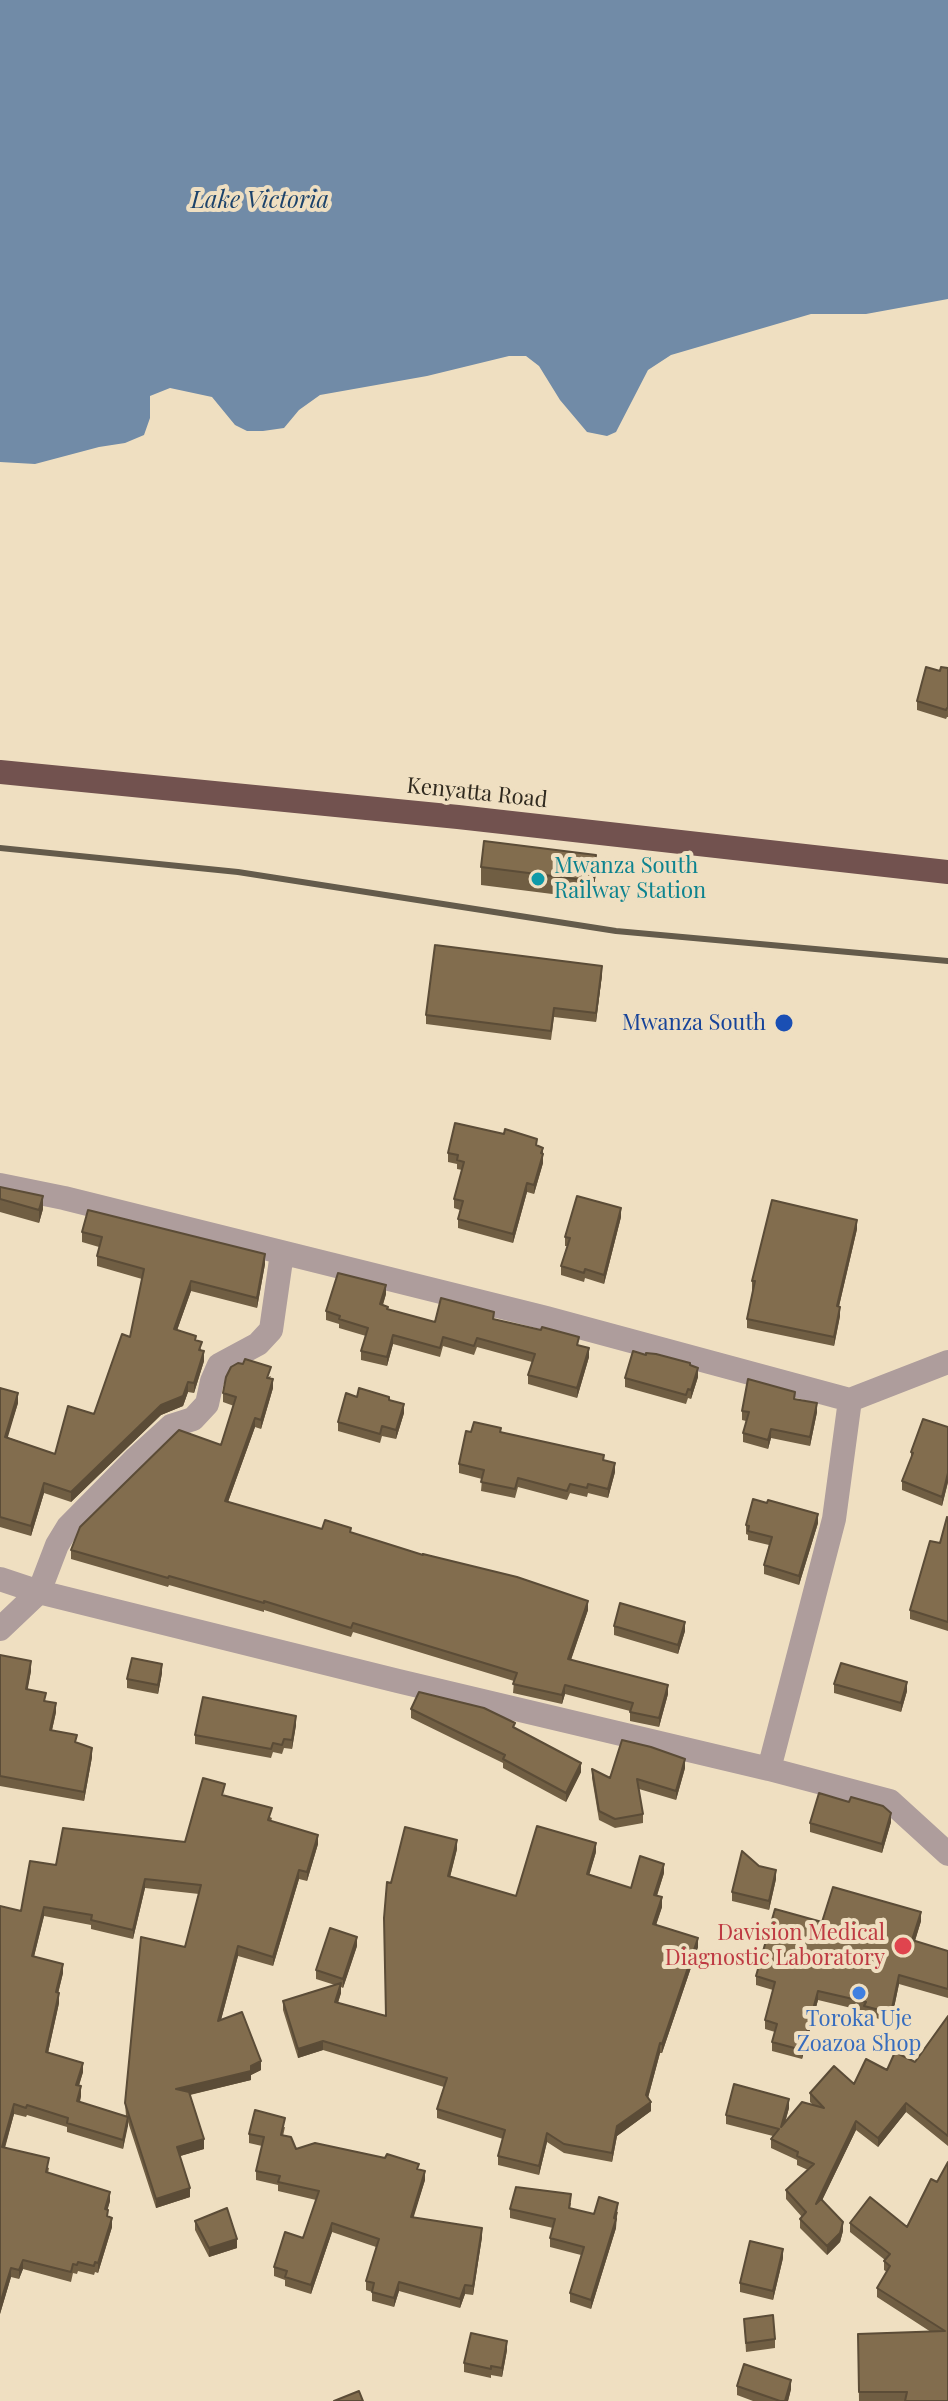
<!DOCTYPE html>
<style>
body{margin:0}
canvas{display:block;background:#efdfc1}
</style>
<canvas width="948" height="2401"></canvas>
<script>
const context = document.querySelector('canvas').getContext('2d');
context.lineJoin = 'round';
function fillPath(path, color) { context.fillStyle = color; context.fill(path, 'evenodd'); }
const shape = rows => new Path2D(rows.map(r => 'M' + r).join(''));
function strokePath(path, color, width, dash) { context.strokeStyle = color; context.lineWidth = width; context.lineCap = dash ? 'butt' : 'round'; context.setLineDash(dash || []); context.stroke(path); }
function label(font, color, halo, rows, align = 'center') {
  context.font = font + ' "Playfair Display",serif'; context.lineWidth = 8; context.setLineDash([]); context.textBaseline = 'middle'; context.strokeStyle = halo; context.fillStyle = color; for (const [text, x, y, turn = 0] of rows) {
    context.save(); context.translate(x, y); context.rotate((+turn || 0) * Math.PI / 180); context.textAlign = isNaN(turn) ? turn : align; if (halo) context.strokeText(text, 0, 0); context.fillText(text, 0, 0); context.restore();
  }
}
const water = shape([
 [0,0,948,0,948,299,866,314,811,314,671,355,648,370,616,432,607,436,587,432,560,400,539,366,526,356,509,356,427,376,320,395,299,410,284,428,263,431,247,431,235,425,212,397,170,388,150,396,150,418,144,435,125,443,99,447,35,464,0,462]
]);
const minor = shape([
 [0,1185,64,1198,546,1318,850,1400,948,1362],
 [0,1579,39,1592,398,1681,769,1769,890,1801,948,1854],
 [0,1629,39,1592,57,1545,68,1527,136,1458,171,1426,193,1419,207,1404,212,1381,219,1365,258,1344,271,1330,282,1253],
 [769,1769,834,1519,850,1400]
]);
const highway = shape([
 [0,772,458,817,948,872]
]);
const rail = shape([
 [0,848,238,872,616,931,948,961]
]);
const wall = shape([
 [948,668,948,717,947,717,946,719,917,710,917,701,940,671],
 [481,867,596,873,592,899,481,885],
 [602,975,596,1022,554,1017,551,1040,426,1024,426,1015],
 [537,1146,543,1148,543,1163,534,1194,527,1192,513,1243,458,1228,458,1219,460,1210,454,1208,454,1199,462,1170,457,1169,457,1164,448,1162,448,1153],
 [0,1187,43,1209,39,1223,0,1212],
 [621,1217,604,1284,585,1278,584,1282,561,1275,561,1266,567,1246,565,1246,565,1237],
 [857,1229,839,1306,840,1316,834,1346,747,1328,747,1319,753,1290,752,1290,752,1281],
 [82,1232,265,1264,257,1308,191,1291,177,1330,196,1340,202,1351,204,1361,194,1393,188,1392,183,1406,161,1415,71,1502,44,1493,31,1536,0,1527,0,1388,18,1403,7,1437,55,1454,94,1414,130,1337,142,1279,97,1266,97,1256,99,1247,82,1242],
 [386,1294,383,1305,388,1309,435,1322,494,1319,579,1345,589,1357,577,1398,528,1384,528,1375,532,1362,477,1347,474,1355,443,1346,440,1357,393,1344,387,1366,361,1360,361,1351,366,1336,339,1328,339,1324,326,1320,326,1311],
 [646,1355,690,1365,698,1377,691,1399,688,1398,686,1404,625,1387,625,1378],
 [271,1376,270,1378,273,1388,261,1429,255,1427,228,1502,322,1529,351,1533,588,1610,571,1660,668,1694,659,1727,630,1721,630,1711,565,1694,562,1704,513,1693,514,1681,353,1632,351,1637,264,1610,264,1612,169,1585,168,1587,71,1559,71,1550,221,1445,234,1406,223,1402,223,1393],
 [357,1397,389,1400,404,1413,396,1439,382,1436,380,1443,338,1431,338,1422],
 [795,1399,817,1412,810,1446,771,1438,768,1449,743,1442,743,1433,746,1421,742,1420,742,1411],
 [948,1427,948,1482,942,1506,902,1490,902,1481,911,1458,911,1452],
 [471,1432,501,1432,604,1460,615,1472,608,1498,588,1493,587,1497,570,1493,567,1500,518,1487,515,1498,481,1491,482,1479,459,1473,459,1464],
 [948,1518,948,1631,910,1619,910,1610,940,1543],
 [818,1523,799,1585,764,1574,764,1565,769,1545,748,1540,748,1535,746,1534,746,1525],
 [614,1626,685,1631,678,1654,614,1635],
 [0,1655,31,1671,27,1690,46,1701,56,1712,52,1730,77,1742,92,1757,84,1801,0,1786],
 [162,1673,158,1694,127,1688,127,1679],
 [834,1684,907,1691,901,1712,834,1693],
 [411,1709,515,1728,581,1772,566,1802,503,1768,503,1763,411,1718],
 [296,1725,292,1749,284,1748,282,1754,273,1752,271,1758,195,1744,195,1735],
 [685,1768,676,1800,639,1789,643,1814,643,1823,615,1828,599,1820,592,1778,592,1769,610,1778],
 [225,1793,224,1795,272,1818,271,1821,318,1844,307,1881,299,1879,273,1966,238,1956,221,2020,261,2070,251,2075,251,2080,190,2095,204,2149,180,2156,190,2197,156,2208,128,2122,123,2149,67,2132,67,2127,27,2115,26,2117,14,2114,5,2148,49,2168,48,2173,110,2201,107,2210,108,2216,112,2227,98,2273,95,2272,94,2275,78,2271,77,2274,73,2273,71,2282,23,2269,19,2279,11,2277,0,2314,0,1906,21,1911,56,1865,185,1842],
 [145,1888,199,1894,185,1947,125,2103,126,2116,80,2102,81,2096,79,2086,83,2072,48,2053,59,2003,58,1993,63,1973,34,1956,44,1916,91,1925,91,1929,133,1939],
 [891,1822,882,1853,810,1832,810,1823],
 [457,1849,450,1877,516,1896,596,1852,589,1874,631,1888,664,1873,657,1896,662,1907,656,1925,698,1947,662,2053,660,2053,648,2098,651,2111,617,2136,612,2162,564,2153,547,2142,539,2175,498,2165,498,2156,503,2139,437,2118,437,2109,444,2087,323,2050,298,2058,283,2010,283,2001,335,1985,316,1979,316,1970,357,1946,343,1988,341,1987,341,1993,338,2003,386,2016,391,1883],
 [759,1866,776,1879,769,1910,732,1901,732,1892],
 [921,1921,915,1941,948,1951,948,1998,899,1984,891,2022,864,2015,864,2011,818,2000,802,2059,772,2051,772,2042,775,2032,765,2029,765,2020,773,1990,756,1985,756,1976,822,1922],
 [948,2016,948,2146,906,2112,878,2147,856,2130,822,2200,843,2231,840,2242,827,2255,800,2228,800,2219,802,2217,786,2199,786,2190,808,2170,797,2165,797,2160,771,2148,771,2139,773,2136,726,2124,726,2115,789,2108,785,2123,813,2105,810,2102,810,2093,854,2084,887,2070,915,2062],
 [285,2127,283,2136,296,2149,419,2170,425,2180,413,2217,482,2237,473,2295,465,2294,460,2308,399,2291,394,2307,372,2301,372,2292,366,2290,366,2281,376,2247,332,2232,311,2294,285,2286,285,2280,274,2276,274,2267,303,2238,316,2200,278,2191,278,2185,256,2180,256,2171,262,2146,249,2143,249,2134],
 [937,2182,948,2401,859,2401,858,2334,931,2332,877,2297,877,2288,887,2272,884,2270,884,2261,885,2260,850,2232,850,2223,907,2227],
 [571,2203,570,2208,594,2214,618,2212,616,2220,616,2228,591,2309,570,2302,570,2293,581,2255,550,2247,550,2238,553,2228,510,2218,510,2209],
 [195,2221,237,2248,209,2257,195,2230],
 [783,2258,773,2300,740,2292,740,2283],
 [744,2319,775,2339,775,2348,746,2352],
 [507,2350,502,2377,491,2375,491,2378,464,2372,464,2363],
 [737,2386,791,2389,788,2401,753,2401,737,2395]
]);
const shadedWall = shape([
 [596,855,596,873,592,899,592,881],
 [602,966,602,975,596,1022,596,1013],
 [543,1148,543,1163,534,1194,534,1185],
 [527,1183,527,1192,513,1243,513,1234],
 [43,1196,43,1209,39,1223,39,1210],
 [621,1208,621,1217,604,1284,604,1275],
 [857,1220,857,1229,837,1315,837,1306],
 [265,1254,265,1264,257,1308,257,1298],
 [191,1281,191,1291,174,1339,174,1329],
 [386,1285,386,1294,380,1313,380,1304],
 [840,1307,840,1316,834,1346,834,1337],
 [393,1335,393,1344,387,1366,387,1357],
 [589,1348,589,1357,577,1398,577,1388],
 [204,1351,204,1361,194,1393,194,1383],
 [698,1368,698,1377,691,1399,691,1390],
 [273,1379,273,1388,261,1429,261,1420],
 [188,1382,188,1392,183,1406,161,1415,71,1502,71,1492,161,1405],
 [18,1393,18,1403,5,1447,5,1437],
 [817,1403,817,1412,810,1446,810,1437],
 [404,1404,404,1413,396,1439,396,1430],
 [255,1418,255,1427,225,1510,225,1501],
 [771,1429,771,1438,768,1449,768,1440],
 [615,1463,615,1472,608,1498,608,1489],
 [948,1473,948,1482,942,1506,942,1497],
 [44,1483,44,1493,31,1536,31,1526],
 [818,1514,818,1523,799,1585,799,1576],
 [588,1601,588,1610,568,1668,568,1659],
 [685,1622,685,1631,678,1654,678,1645],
 [31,1661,31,1671,26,1699,26,1689],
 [162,1664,162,1673,158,1694,158,1685],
 [907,1682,907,1691,901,1712,901,1703],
 [565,1685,565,1694,562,1704,562,1695],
 [668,1685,668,1694,659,1727,659,1718],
 [56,1703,56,1712,50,1739,50,1730],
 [296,1716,296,1725,292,1749,292,1740],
 [92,1748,92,1757,84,1801,84,1792],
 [685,1759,685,1768,676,1800,676,1791],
 [581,1763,581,1772,566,1802,566,1793],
 [891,1813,891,1822,882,1853,882,1844],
 [318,1835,318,1844,307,1881,307,1872],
 [457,1840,457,1849,448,1885,448,1876],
 [596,1843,596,1852,587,1883,587,1874],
 [664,1864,664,1873,654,1904,654,1895],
 [299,1870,299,1879,273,1966,273,1957],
 [776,1870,776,1879,769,1910,769,1901],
 [145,1879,145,1888,133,1939,133,1930],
 [662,1897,662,1907,653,1934,653,1924],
 [44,1907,44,1916,32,1965,32,1956],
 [921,1912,921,1921,912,1950,912,1940],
 [357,1937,357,1946,343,1988,343,1979],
 [698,1938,698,1947,662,2053,662,2044],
 [238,1946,238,1956,218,2031,218,2021],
 [63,1964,63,1973,56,2002,56,1992],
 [899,1975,899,1984,891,2022,891,2013],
 [341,1983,341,1993,335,2011,335,2002],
 [818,1991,818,2000,802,2059,802,2050],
 [59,1993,59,2003,46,2062,46,2052],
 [323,2041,323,2050,298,2058,298,2049],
 [660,2043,660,2053,646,2105,646,2095],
 [261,2061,261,2070,251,2075,251,2080,176,2098,176,2089,251,2066],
 [83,2063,83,2072,76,2094,76,2085],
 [81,2086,81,2096,77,2111,77,2101],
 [789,2099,789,2108,781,2136,781,2127],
 [651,2102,651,2111,617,2136,612,2162,612,2153,617,2126],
 [906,2103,906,2112,878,2147,878,2138],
 [14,2104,14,2114,2,2157,2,2147],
 [128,2117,128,2126,123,2149,123,2140],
 [856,2121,856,2130,816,2213,816,2204],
 [547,2133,547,2142,539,2175,539,2166],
 [204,2139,204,2149,177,2157,177,2147],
 [425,2171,425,2180,411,2226,411,2217],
 [190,2188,190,2197,156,2208,156,2199],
 [110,2192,110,2201,105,2219,105,2209],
 [618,2203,616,2228,591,2309,591,2300],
 [112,2218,112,2227,98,2273,98,2263],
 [843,2222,843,2231,840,2242,827,2255,827,2246],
 [332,2223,332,2232,311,2294,311,2285],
 [482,2228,482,2237,473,2295,473,2286],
 [237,2239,237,2248,209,2257,209,2248],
 [783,2249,783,2258,773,2300,773,2291],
 [23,2260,23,2269,19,2279,19,2270],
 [11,2268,11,2277,0,2314,0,2304],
 [399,2282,399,2291,394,2307,394,2298],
 [465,2285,465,2294,460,2308,460,2299],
 [507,2341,507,2350,502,2377,502,2368],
 [791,2380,791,2389,788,2401,785,2401]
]);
const building = shape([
 [926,667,940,671,941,667,948,668,948,708,947,708,946,710,917,701,926,667],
 [484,841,596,855,592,881,481,867,484,841],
 [435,945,602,966,596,1013,554,1008,551,1031,426,1015,435,945],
 [455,1123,504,1134,505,1129,537,1139,536,1145,543,1148,541,1153,543,1154,534,1185,527,1183,513,1234,458,1219,463,1201,454,1199,464,1162,457,1160,458,1155,448,1153,455,1123],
 [0,1187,43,1196,39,1210,0,1199,0,1187],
 [577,1196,621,1208,604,1275,585,1269,584,1273,561,1266,570,1238,565,1237,577,1196],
 [772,1200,857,1220,837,1306,840,1307,834,1337,747,1319,755,1281,752,1281,772,1200],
 [88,1210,265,1254,257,1298,191,1281,174,1329,196,1336,195,1340,202,1342,199,1350,204,1351,194,1383,188,1382,183,1396,161,1405,71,1492,44,1483,31,1526,0,1517,0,1388,18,1393,5,1437,55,1454,68,1406,94,1414,122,1334,130,1337,144,1269,97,1256,102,1237,82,1232,88,1210],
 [338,1273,386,1285,380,1304,388,1307,387,1309,435,1322,441,1298,494,1312,493,1319,541,1330,542,1327,579,1337,577,1345,589,1348,577,1388,528,1375,535,1354,477,1338,474,1346,443,1337,440,1348,393,1335,387,1357,361,1351,368,1328,339,1319,340,1316,326,1311,338,1273],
 [633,1351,646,1355,646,1353,656,1354,690,1363,690,1365,698,1368,691,1390,688,1389,686,1395,625,1378,633,1351],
 [245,1359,271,1367,267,1378,273,1379,261,1420,255,1418,225,1501,322,1529,325,1520,351,1528,350,1532,423,1555,423,1554,517,1577,588,1601,568,1659,668,1685,659,1718,630,1712,633,1703,565,1685,562,1695,513,1684,517,1673,353,1623,351,1628,264,1601,264,1603,169,1576,168,1578,71,1550,80,1527,179,1430,221,1445,236,1397,223,1393,226,1377,231,1367,238,1363,243,1364,245,1359],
 [748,1379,795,1392,794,1399,817,1403,810,1437,771,1429,768,1440,743,1433,749,1412,742,1411,748,1379],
 [359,1388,389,1397,389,1400,404,1404,396,1430,382,1426,380,1434,338,1422,346,1393,357,1397,359,1388],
 [923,1419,948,1427,948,1473,942,1497,902,1481,913,1453,911,1452,923,1419],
 [474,1422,501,1428,500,1432,604,1455,603,1460,615,1463,608,1489,588,1484,587,1488,570,1484,567,1491,518,1478,515,1489,481,1482,484,1470,459,1464,466,1431,471,1432,474,1422],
 [753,1499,767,1503,768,1500,818,1514,799,1576,764,1565,772,1537,748,1531,749,1526,746,1525,753,1499],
 [947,1517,948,1518,948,1622,910,1610,930,1541,940,1543,947,1517],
 [620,1603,685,1622,678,1645,614,1626,620,1603],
 [0,1655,31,1661,26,1689,46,1693,44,1701,56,1703,50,1730,77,1735,75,1742,92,1748,84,1792,0,1776,0,1655],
 [132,1658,162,1664,158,1685,127,1679,132,1658],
 [841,1663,907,1682,901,1703,834,1684,841,1663],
 [419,1692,484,1708,515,1723,513,1727,581,1763,566,1793,503,1759,505,1755,411,1709,419,1692],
 [203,1697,296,1716,292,1740,284,1739,282,1745,273,1743,271,1749,195,1735,203,1697],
 [622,1740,651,1747,685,1759,676,1791,637,1779,643,1814,615,1819,599,1811,592,1769,610,1778,622,1740],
 [203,1778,225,1784,222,1795,272,1808,268,1820,318,1835,307,1872,299,1870,273,1957,238,1946,218,2021,242,2012,261,2061,251,2066,251,2071,176,2089,189,2092,204,2139,177,2147,190,2188,156,2199,125,2103,141,1937,185,1947,201,1885,145,1879,133,1930,91,1920,92,1915,44,1907,32,1956,63,1964,56,1992,59,1993,46,2052,83,2063,76,2085,81,2086,77,2101,128,2117,123,2140,67,2123,68,2118,27,2105,26,2108,14,2104,2,2147,49,2158,46,2172,110,2192,105,2209,108,2210,107,2216,112,2218,98,2263,95,2262,94,2266,78,2262,77,2265,73,2264,71,2272,23,2260,19,2270,11,2268,0,2304,0,1906,21,1911,30,1861,56,1865,63,1828,185,1842,203,1778],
 [819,1793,849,1802,851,1797,883,1806,891,1813,882,1844,810,1823,819,1793],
 [537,1826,596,1843,587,1874,631,1888,640,1856,664,1864,654,1895,662,1897,653,1924,698,1938,662,2044,660,2043,646,2095,651,2102,617,2126,612,2153,564,2144,547,2133,539,2166,498,2156,505,2130,437,2109,447,2078,323,2041,298,2049,283,2001,341,1983,335,2002,386,2016,384,1918,387,1882,391,1883,405,1827,457,1840,448,1876,516,1896,537,1826],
 [742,1851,759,1866,776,1870,769,1901,732,1892,742,1851],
 [833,1887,921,1912,912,1940,948,1951,948,1989,899,1975,891,2013,864,2006,866,2002,818,1991,802,2050,772,2042,777,2024,765,2020,775,1982,756,1976,775,1909,822,1922,833,1887],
 [330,1928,357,1937,343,1979,316,1970,330,1928],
 [948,2016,948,2136,906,2103,878,2138,856,2121,816,2204,821,2199,843,2222,840,2233,827,2246,800,2219,806,2212,786,2190,814,2164,797,2156,798,2152,771,2139,779,2129,726,2115,734,2084,789,2099,781,2127,802,2102,824,2108,810,2093,834,2066,854,2084,866,2059,887,2070,895,2052,915,2062,948,2016],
 [255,2110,285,2118,281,2135,291,2137,296,2149,315,2143,385,2158,387,2154,419,2164,417,2169,425,2171,411,2217,482,2228,473,2286,465,2285,460,2299,399,2282,394,2298,372,2292,374,2283,366,2281,379,2239,332,2223,311,2285,285,2277,287,2271,274,2267,285,2232,303,2238,319,2191,278,2182,280,2176,256,2171,264,2137,249,2134,255,2110],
 [948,2162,948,2401,905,2401,907,2392,859,2392,858,2334,945,2331,877,2288,890,2266,884,2261,890,2254,850,2223,870,2197,907,2227,931,2179,937,2182,948,2162],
 [516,2187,571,2194,569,2208,594,2214,599,2197,618,2203,614,2218,616,2219,591,2300,570,2293,584,2247,550,2238,555,2219,510,2209,516,2187],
 [227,2208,237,2239,209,2248,195,2221,227,2208],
 [750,2241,783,2249,773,2291,740,2283,750,2241],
 [773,2315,775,2339,746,2343,744,2319,773,2315],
 [471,2333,507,2341,502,2368,491,2366,491,2369,464,2363,471,2333],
 [744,2364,791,2380,785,2401,780,2401,737,2386,744,2364],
 [359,2391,363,2401,334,2401,359,2391]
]);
const markers = [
 [538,879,8,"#0f9aa8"],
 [784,1023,10,"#1a4fb4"],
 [903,1946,10,"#e0444e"],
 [859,1993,8,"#3f7fe0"]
];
const streetNames = [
 ["Kenyatta Road",477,793,6]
];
const cultureNames = [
 ["Mwanza South",554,866],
 ["Railway Station",554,891]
];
const transitNames = [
 ["Mwanza South",766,1023]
];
const healthNames = [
 ["Davision Medical",885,1933],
 ["Diagnostic Laboratory",885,1958]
];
const shopNames = [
 ["Toroka Uje",859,2019],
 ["Zoazoa Shop",859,2044]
];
const waterNames = [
 ["Lake Victoria",260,201]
];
fillPath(water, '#718ba7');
strokePath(minor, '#ae9d9c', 24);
strokePath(highway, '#72524f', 24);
strokePath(rail, '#645b4b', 6);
fillPath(wall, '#705e43');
fillPath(shadedWall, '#5b4c37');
fillPath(building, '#826d4e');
strokePath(building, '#5b4c37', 2);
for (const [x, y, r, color] of markers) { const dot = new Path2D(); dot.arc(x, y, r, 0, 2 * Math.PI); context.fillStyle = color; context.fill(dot); strokePath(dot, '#efdfc1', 3); }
label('22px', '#302a1f', '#efdfc1', streetNames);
label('22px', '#0d838f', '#efdfc1', cultureNames, 'left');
label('22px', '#164399', '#efdfc1', transitNames, 'right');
label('22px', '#be3a42', '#efdfc1', healthNames, 'right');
label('22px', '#366cbe', '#efdfc1', shopNames);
label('italic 24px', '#1c436b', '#efdfc1', waterNames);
</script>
